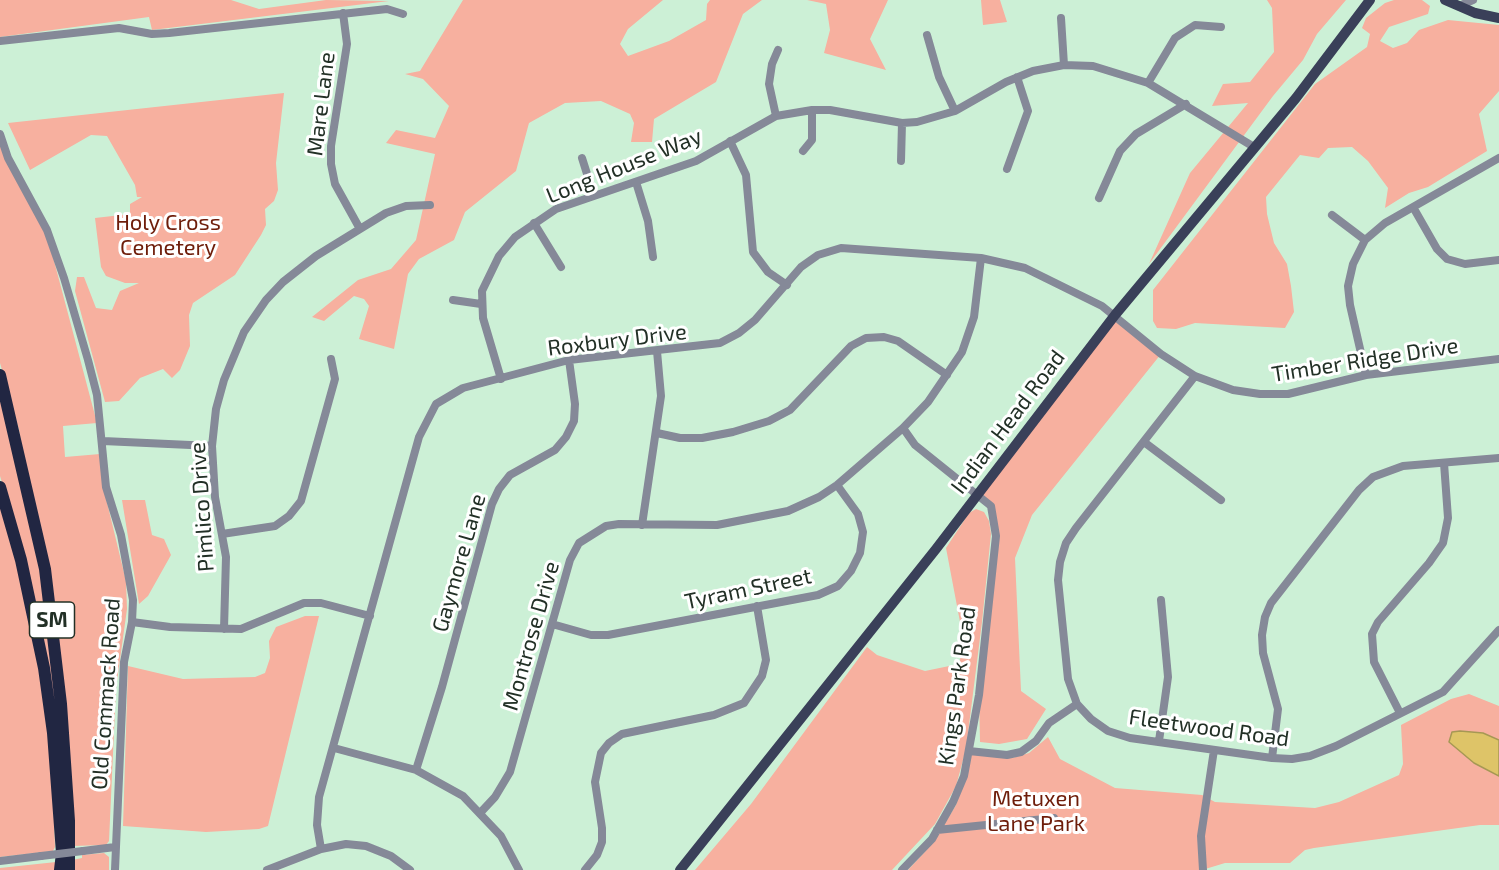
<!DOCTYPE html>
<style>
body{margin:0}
canvas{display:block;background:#ccf0d6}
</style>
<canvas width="1499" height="870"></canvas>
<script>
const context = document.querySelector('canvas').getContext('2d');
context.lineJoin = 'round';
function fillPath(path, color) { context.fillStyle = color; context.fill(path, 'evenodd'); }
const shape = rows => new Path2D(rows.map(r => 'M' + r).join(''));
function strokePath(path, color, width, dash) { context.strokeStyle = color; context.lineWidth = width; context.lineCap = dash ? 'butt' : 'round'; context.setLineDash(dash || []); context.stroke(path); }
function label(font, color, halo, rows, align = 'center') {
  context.font = font + ' "Exo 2",sans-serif'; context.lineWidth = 6; context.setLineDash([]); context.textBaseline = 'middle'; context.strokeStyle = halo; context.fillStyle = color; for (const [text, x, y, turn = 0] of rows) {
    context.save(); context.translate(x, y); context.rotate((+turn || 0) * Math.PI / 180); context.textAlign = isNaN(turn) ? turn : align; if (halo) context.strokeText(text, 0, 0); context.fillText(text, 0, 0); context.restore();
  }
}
const green = shape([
 [0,0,231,0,259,9,326,0,389,1,152,30,149,17,0,37],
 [463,0,663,0,628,29,620,44,628,56,669,41,706,20,707,4,710,0,762,0,743,14,716,82,654,119,652,142,631,142,634,123,630,114,601,101,565,103,529,123,516,171,465,212,454,240,419,259,408,274,394,349,359,339,369,306,364,299,354,296,324,321,312,317,358,280,391,269,416,240,435,154,386,143,396,130,435,138,449,106,423,79,405,74,420,71],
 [807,0,888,0,870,39,886,70,824,53,830,30,826,4],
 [981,0,1000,0,1007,22,983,25],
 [1267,0,1346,0,1317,34,1303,60,1273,96,1149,264,1190,173,1248,103,1212,106,1223,84,1250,82,1274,52,1272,8],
 [1394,0,1422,0,1430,6,1428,14,1389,27,1380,41,1393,48,1407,43,1419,30,1448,20,1499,25,1499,91,1479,114,1487,151,1428,187,1409,193,1385,208,1388,188,1368,161,1352,147,1328,148,1319,158,1300,155,1266,197,1267,214,1274,243,1287,264,1291,286,1294,312,1285,328,1195,323,1176,329,1157,328,1153,321,1153,290,1315,84,1367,47,1370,34,1362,28,1366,18,1385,3],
 [284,93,276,163,278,190,274,201,265,209,266,225,261,235,235,275,193,303,189,315,190,346,180,370,172,378,163,369,140,378,119,401,105,402,75,291,77,277,84,277,96,308,112,310,120,291,139,283,125,283,106,276,101,267,95,218,130,214,130,204,142,197,137,197,135,185,107,136,91,135,30,170,8,123],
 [0,142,43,228,53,257,97,423,63,426,65,457,100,454,103,486,126,581,127,609,116,688,109,841,106,845,72,846,68,741,19,430,0,363],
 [1115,315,1161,354,1032,515,1015,558,1021,691,1046,709,1027,739,999,744,980,742,979,695,996,536,991,506,978,494],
 [0,394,42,581,58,712,54,713,12,515,0,476],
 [0,500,8,524,44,693,52,767,55,847,53,851,0,857],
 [122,500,145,500,152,535,164,539,171,555,148,596,139,604],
 [976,509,984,512,989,521,991,534,982,622,966,749,956,786,935,824,892,870,695,870,751,804,867,647,877,655,925,671,959,664,964,643,946,548,969,513],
 [305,616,319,616,268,826,259,829,206,832,123,826,128,666,183,679,255,677,265,673,270,658,269,641,276,627],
 [1469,694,1499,706,1499,825,1480,825,1314,848,1305,850,1290,863,1225,863,1202,870,908,870,933,843,956,805,971,754,1012,758,1029,753,1048,737,1060,759,1115,788,1202,795,1215,802,1315,808,1339,802,1399,775,1403,764,1401,725,1451,699],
 [104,853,109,857,109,870,72,870,72,860,82,858,82,855],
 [56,862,56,870,0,870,0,868]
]);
const water = shape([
 [1460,731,1483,733,1499,740,1499,776,1474,763,1449,742,1452,732,1460,731]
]);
const minor = shape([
 [1459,6,1473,0],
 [343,13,347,44,331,146,331,164,335,184,360,229],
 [1061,18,1064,65],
 [927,35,939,77,955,111],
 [0,41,119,28,152,34,169,33,387,9,403,14],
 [1148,83,1175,38,1195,25,1221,27],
 [776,116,769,84,772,64,778,50],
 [0,134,8,158,47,230,64,278,88,360,97,395,106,487,121,535,133,600,132,622,124,662,115,870],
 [730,141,746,175,753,252,768,272,787,285],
 [803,151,812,140,812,110],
 [582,158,594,196],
 [901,161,902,123],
 [1007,169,1028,111,1017,77],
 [636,182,648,221,653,257],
 [1099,198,1120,151,1136,134,1186,104],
 [1413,207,1437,249,1447,259,1465,264,1499,260],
 [1332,215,1365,240],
 [534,223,561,267],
 [453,300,481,304],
 [1366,375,1350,305,1348,286,1353,264,1365,240,1385,223,1499,158],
 [1195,376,1076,528,1066,543,1060,562,1058,580,1068,679,1077,704,1091,719,1108,731,1130,738,1272,758,1292,759,1310,756,1336,746,1443,692,1499,630],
 [501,379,483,318,482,291,499,256,515,237,556,209,696,161,776,116,812,110,830,110,902,123,917,122,955,111,1006,82,1033,71,1064,65,1093,66,1148,83,1254,147],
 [657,433,680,438,702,438,733,432,769,421,790,410,851,346,866,338,884,337,898,341,947,375],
 [103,441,212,446],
 [1144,442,1221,500],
 [642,525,661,396,657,351],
 [222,534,275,526,289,516,301,501,335,379,331,359],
 [132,622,170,627,241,629,304,603,321,603,370,616],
 [552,624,591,635,608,635,818,595,838,586,851,571,860,553,863,532,858,514,837,485],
 [224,629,226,557,215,497,212,446,216,409,224,380,244,332,266,300,283,282,316,256,386,213,406,206,430,205],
 [1400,713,1374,662,1372,634,1378,622,1429,563,1443,543,1448,518,1444,463],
 [1159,741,1168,677,1161,600],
 [334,748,416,770,463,796,501,836,519,870],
 [969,751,1007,755,1021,752,1036,741,1049,723,1077,704],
 [1272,758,1278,709,1263,653,1262,635,1265,617,1271,603,1359,490,1373,477,1403,466,1499,458],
 [416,770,442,687,492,504,499,489,510,475,555,450,566,437,574,421,575,404,569,360],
 [481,812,495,797,510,772,570,560,579,543,606,526,619,524,717,525,788,511,819,497,837,485,903,428,928,402,962,352,974,317,981,258],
 [937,830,1054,818],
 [321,849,317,825,319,797,419,437,436,404,463,388,569,360,720,343,739,333,755,320,801,267,818,255,841,248,981,258,1025,268,1102,306,1161,354,1195,376,1233,390,1260,394,1288,394,1366,375,1499,359],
 [83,851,115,847],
 [0,861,41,856],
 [267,870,321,849,346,844,366,846,391,856,410,870],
 [585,870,597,855,602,842,602,828,595,782,601,753,609,743,622,734,714,715,744,703,762,676,766,660,757,606],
 [902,870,932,839,953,802,964,776,979,695,996,536,991,506,915,445,903,428],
 [1203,870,1201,836,1214,750]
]);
const major = shape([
 [1445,0,1475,13,1499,18],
 [680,870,936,549,1115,315,1296,98,1370,0]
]);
const highway = shape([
 [0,375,45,569,61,704,69,821,69,870],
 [0,487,21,560,44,668,53,733,62,853,60,870]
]);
const minorBridge = shape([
 [41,856,83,851]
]);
const shields = [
 [52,620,45]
];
const shieldNames = [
 ["SM",52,620]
];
const streetNames = [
 ["Mare Lane",321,104,-83],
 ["Long House Way",624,166,-22],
 ["Roxbury Drive",617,340,-7],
 ["Timber Ridge Drive",1365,360,-9],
 ["Indian Head Road",1008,422,-53],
 ["Pimlico Drive",202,507,-94],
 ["Gaymore Lane",459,563,-74],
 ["Tyram Street",748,589,-12],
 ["Montrose Drive",531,636,-74],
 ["Kings Park Road",957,686,-82],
 ["Old Commack Road",106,694,-86],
 ["Fleetwood Road",1209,728,8]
];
const parkNames = [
 ["Holy Cross",168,223],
 ["Cemetery",168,248],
 ["Metuxen",1036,799],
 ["Lane Park",1036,824]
];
fillPath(green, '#f7b09f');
fillPath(water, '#dec468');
strokePath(water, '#a69854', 1.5);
strokePath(minor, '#858998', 8);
strokePath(major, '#3a4059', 10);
strokePath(highway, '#212642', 12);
strokePath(minorBridge, '#858998', 8);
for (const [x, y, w] of shields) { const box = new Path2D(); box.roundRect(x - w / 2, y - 18, w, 36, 4.5); context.fillStyle = '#fff'; context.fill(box); strokePath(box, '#223026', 1.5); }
label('bold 21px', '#223026', null, shieldNames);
label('22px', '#223026', '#fff', streetNames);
label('22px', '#6e1d0a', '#fff', parkNames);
</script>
